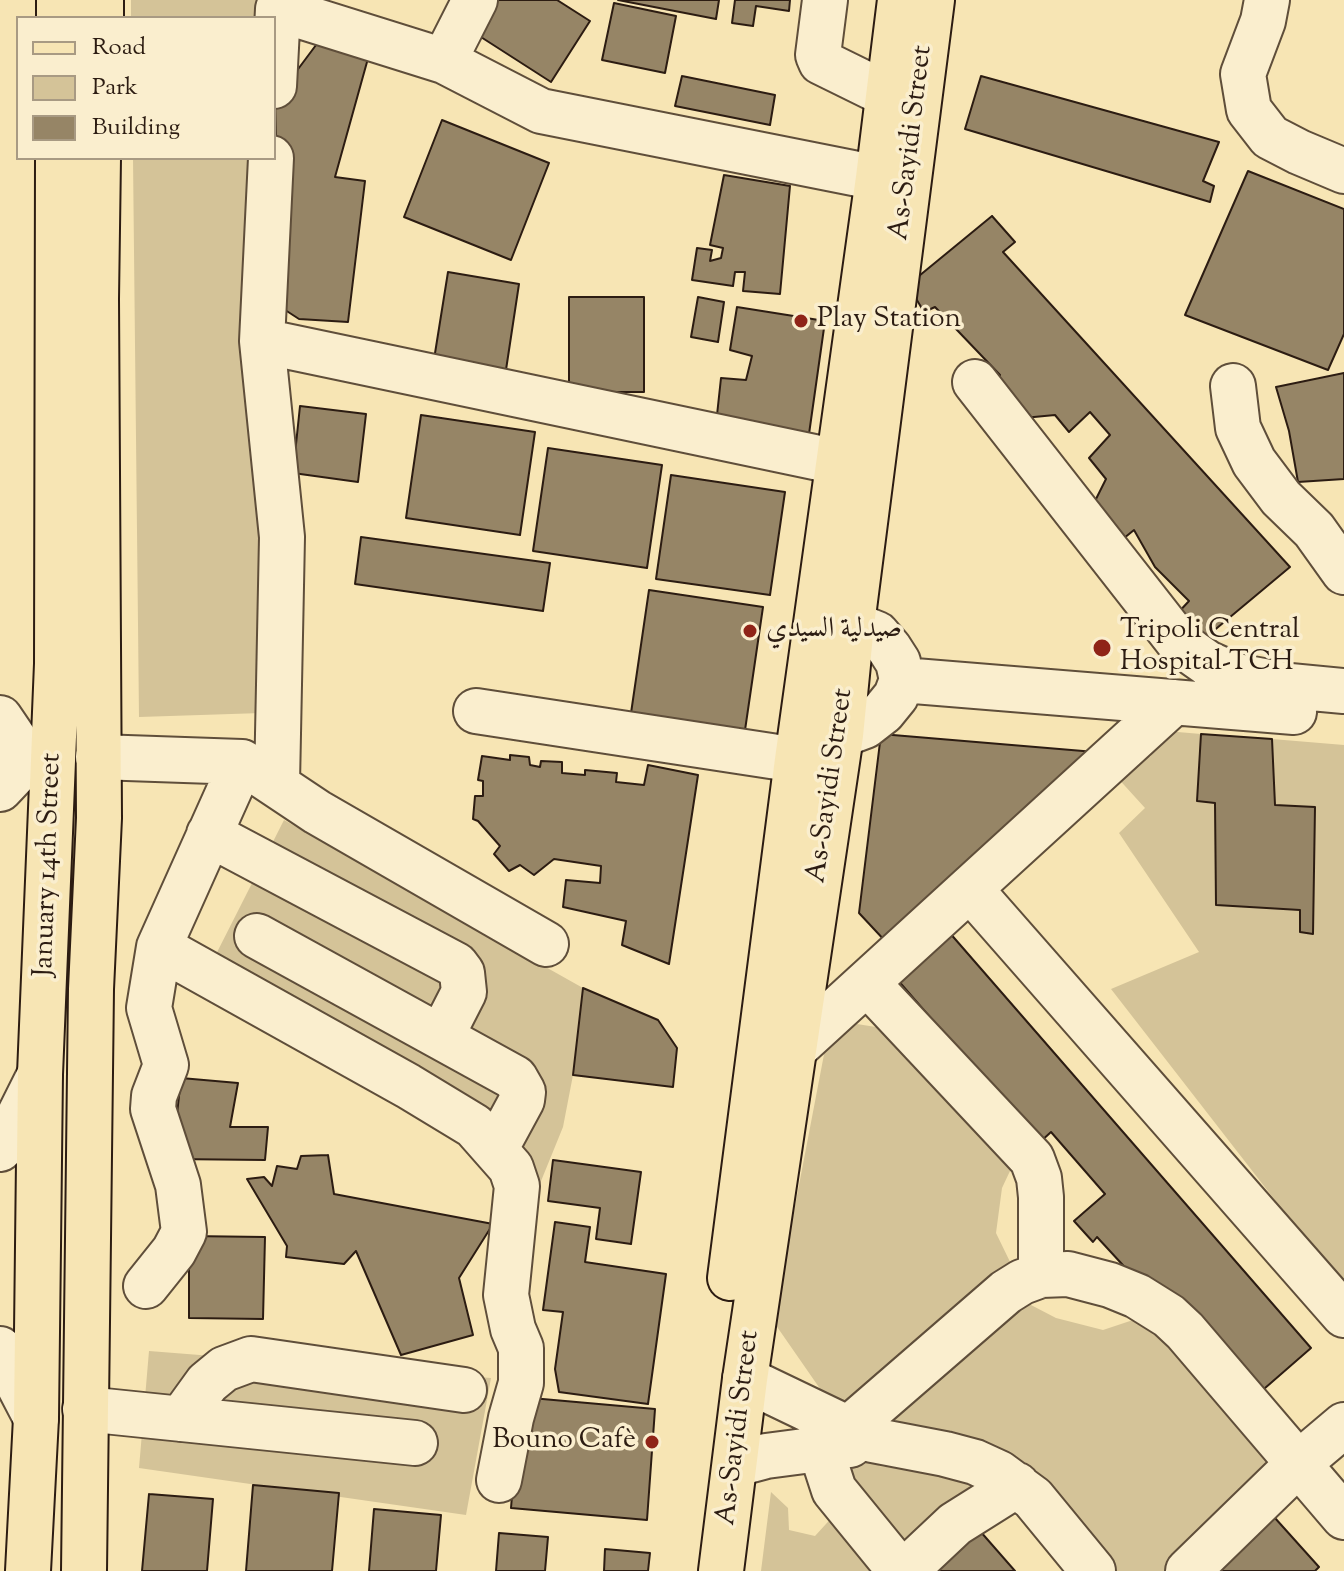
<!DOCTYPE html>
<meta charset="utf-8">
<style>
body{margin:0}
#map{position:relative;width:1344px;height:1571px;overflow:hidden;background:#f7e5b4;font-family:"Sorts Mill Goudy",serif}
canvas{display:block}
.legend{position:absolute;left:16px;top:16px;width:260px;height:144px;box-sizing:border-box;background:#faeece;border:2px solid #a89a83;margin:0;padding:10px 14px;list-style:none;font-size:24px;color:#2c1c12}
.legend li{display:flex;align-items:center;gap:16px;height:40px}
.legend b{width:40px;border:2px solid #a89a83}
</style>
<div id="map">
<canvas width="1344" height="1571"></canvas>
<ul class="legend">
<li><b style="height:10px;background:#f7e5b4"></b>Road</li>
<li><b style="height:22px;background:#d4c398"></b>Park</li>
<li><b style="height:22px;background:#968566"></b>Building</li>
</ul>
</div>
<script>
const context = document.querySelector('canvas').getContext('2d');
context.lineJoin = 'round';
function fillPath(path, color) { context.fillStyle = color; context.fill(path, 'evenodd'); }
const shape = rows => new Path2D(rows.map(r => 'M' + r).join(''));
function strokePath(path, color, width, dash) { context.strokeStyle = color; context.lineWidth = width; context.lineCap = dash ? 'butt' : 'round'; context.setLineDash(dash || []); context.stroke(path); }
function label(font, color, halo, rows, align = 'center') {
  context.font = font + ' "Sorts Mill Goudy",Amiri,serif'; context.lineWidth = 7; context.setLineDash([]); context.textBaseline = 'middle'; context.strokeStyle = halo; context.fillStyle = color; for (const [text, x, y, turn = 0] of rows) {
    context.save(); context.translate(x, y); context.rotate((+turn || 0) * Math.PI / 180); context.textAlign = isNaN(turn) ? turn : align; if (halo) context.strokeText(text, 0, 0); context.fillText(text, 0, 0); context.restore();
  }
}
const green = shape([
 [131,0,287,0,262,713,139,717,133,158,274,158,274,18,131,18],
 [1166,731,1201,734,1197,800,1215,803,1216,905,1300,910,1301,932,1313,934,1315,807,1275,805,1272,739,1344,745,1344,1289,1111,989,1199,952,1119,833,1145,808,1115,775,1136,750,1150,757],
 [284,820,583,988,573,1075,563,1127,539,1186,532,1167,206,974],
 [857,1024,882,1028,1018,1154,1002,1188,996,1233,1031,1305,1056,1318,1103,1330,1142,1317,1293,1458,1164,1571,1103,1571,1019,1484,873,1441,879,1466,964,1477,971,1485,951,1506,875,1571,761,1571,771,1492,788,1508,789,1530,815,1536,857,1490,838,1443,832,1406,773,1321,826,1044],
 [149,1351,491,1378,466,1515,139,1468]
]);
const building = shape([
 [490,0,557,0,590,21,551,82,470,30,490,0],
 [618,0,719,0,716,19,618,0],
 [735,0,790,0,789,11,756,6,753,26,732,23,735,0],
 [614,3,676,16,665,73,602,60,614,3],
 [322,37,372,44,335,177,365,181,348,322,299,319,279,306,275,100,322,37],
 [682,76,775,95,770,125,675,106,682,76],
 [981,76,1219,142,1203,181,1214,186,1210,202,965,129,981,76],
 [442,120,549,163,511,260,404,217,442,120],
 [1248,171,1344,209,1344,334,1328,370,1185,315,1248,171],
 [724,175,790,186,780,294,743,291,745,272,735,272,733,286,692,280,697,248,712,250,710,261,721,258,723,248,710,245,724,175],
 [992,216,1015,242,1003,252,1290,567,1199,643,1175,616,1189,601,1155,567,1134,530,1118,543,1090,511,1106,479,1089,458,1110,435,1090,412,1069,432,1055,415,1013,419,988,388,1000,375,935,307,924,312,908,285,992,216],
 [448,272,519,284,504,383,432,372,448,272],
 [569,297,644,297,644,392,569,392,569,297],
 [698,297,724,302,718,342,691,337,698,297],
 [737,307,825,321,809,434,717,415,721,378,746,380,752,356,730,350,737,307],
 [1344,373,1344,479,1298,482,1289,431,1276,387,1344,373],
 [300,406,366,414,358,482,293,473,300,406],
 [421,415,535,432,520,535,406,518,421,415],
 [548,448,662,465,647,568,533,551,548,448],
 [671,475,785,492,770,595,656,579,671,475],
 [361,537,550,563,543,611,355,584,361,537],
 [649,590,763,607,744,737,630,720,649,590],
 [881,734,1095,752,887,943,859,913,881,734],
 [1201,734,1272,739,1275,805,1315,807,1313,934,1300,932,1300,910,1216,905,1215,803,1197,801,1201,734],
 [510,755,529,757,530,765,540,767,541,761,562,762,562,773,585,775,585,770,617,773,616,782,644,785,648,765,698,775,669,964,622,945,626,921,563,907,566,880,600,883,601,866,554,859,534,875,520,865,509,871,494,854,500,846,478,821,473,819,475,796,483,796,483,781,478,780,482,756,510,760,510,755],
 [942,924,1311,1348,1249,1402,1097,1237,1093,1242,1074,1221,1105,1194,1051,1132,1039,1143,889,970,942,924],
 [583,988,658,1020,677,1048,673,1087,573,1075,583,988],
 [181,1078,238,1083,230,1127,268,1127,265,1160,172,1159,181,1078],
 [328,1155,334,1194,493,1224,459,1278,473,1335,401,1355,356,1251,344,1264,286,1257,287,1246,247,1179,264,1177,272,1186,277,1166,297,1169,301,1156,328,1155],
 [553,1160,641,1172,631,1244,596,1239,600,1208,548,1201,553,1160],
 [555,1222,590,1227,585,1262,666,1274,648,1404,559,1392,555,1369,563,1312,543,1310,555,1222],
 [189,1236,265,1237,263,1319,189,1318,189,1236],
 [520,1397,655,1409,647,1520,511,1508,520,1397],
 [253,1485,339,1493,332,1571,246,1571,253,1485],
 [149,1494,213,1499,207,1571,142,1571,149,1494],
 [1266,1508,1319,1567,1315,1571,1195,1571,1266,1508],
 [374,1509,441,1515,436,1571,369,1571,374,1509],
 [973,1523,1015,1571,918,1571,973,1523],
 [499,1533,548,1537,545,1571,496,1571,499,1533],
 [605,1549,650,1553,648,1571,604,1571,605,1549]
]);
const minor = shape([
 [825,0,818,55,821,62,888,95],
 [1267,0,1263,21,1243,74,1249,110,1270,137,1299,152,1344,171],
 [278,9,444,61,541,111,878,178],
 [444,61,475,0],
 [274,86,278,9,281,0],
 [271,158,262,341,282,537,277,783],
 [262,341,838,462],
 [975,382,1180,644,1207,663,1236,676,1290,686,1344,691],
 [1233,386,1238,428,1254,462,1281,498,1314,530,1344,572],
 [902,680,1294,712],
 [476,711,797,760],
 [0,718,19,746,22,757,17,771,0,789],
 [841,735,865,726,883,712,896,696,902,680,898,662,889,648,877,634,852,624],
 [98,757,242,762,317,812,546,944],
 [209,834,456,965,462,973,464,992,441,1037],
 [970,889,1344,1315],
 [257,936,515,1078,523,1092,522,1100,496,1148],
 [159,947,408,1086,474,1126,511,1168,517,1186,506,1295,513,1329,521,1348,521,1383,511,1418,499,1480],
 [867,983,1032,1159,1039,1178,1041,1197,1041,1275],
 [793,1050,1174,702],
 [0,1149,6,1142,40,1074],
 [146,1286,174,1251,184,1232,178,1185,153,1109,154,1096,166,1065,149,1008,159,947,242,762],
 [0,1349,36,1418],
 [745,1379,872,1440,945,1454,975,1462,999,1473,1033,1498,1093,1571],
 [85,1409,415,1443],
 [181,1419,207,1383,224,1369,251,1359,464,1390],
 [848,1429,1006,1292,1022,1282,1041,1275,1068,1274,1110,1285,1137,1296,1169,1316,1185,1331,1344,1517],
 [821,1450,834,1490,900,1571],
 [736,1464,766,1456,850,1445],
 [905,1571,955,1524,1017,1485],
 [1188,1571,1299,1463,1344,1425]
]);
const major = shape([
 [730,1278,797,760,878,178,900,0],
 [721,1571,745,1379,841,735,852,624,932,0]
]);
const highway = shape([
 [59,0,59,18],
 [101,18,101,0],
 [28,1571,36,1418,40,1074,57,664,58,158],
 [84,1571,91,989,99,818,96,299,98,158]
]);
const markers = [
 [801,321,8,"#8f2418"],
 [750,631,8,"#8f2418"],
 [1102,648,10,"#8f2418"],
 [652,1442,8,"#8f2418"]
];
const streetNames = [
 ["As-Sayidi Street",913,143,-83],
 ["As-Sayidi Street",832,786,-82],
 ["January 14th Street",50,865,-88],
 ["As-Sayidi Street",740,1428,-83]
];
const poiNames = [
 ["Play Station",817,321],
 ["صيدلية السيدي",766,631],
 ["Tripoli Central",1120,632],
 ["Hospital-TCH",1120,664],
 ["Bouno Cafè",636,1442,"right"]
];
fillPath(green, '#d4c398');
fillPath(building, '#968566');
strokePath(building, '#2c1c12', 2);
strokePath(minor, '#5f4e3a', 48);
strokePath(major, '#2c1c12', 48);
strokePath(highway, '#2c1c12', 48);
strokePath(minor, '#faeece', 44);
strokePath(major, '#f7e5b4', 44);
strokePath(highway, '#f7e5b4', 44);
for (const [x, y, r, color] of markers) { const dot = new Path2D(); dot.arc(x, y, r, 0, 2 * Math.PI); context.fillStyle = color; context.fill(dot); strokePath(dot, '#faeece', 3); }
label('28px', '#2c1c12', '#faeece', streetNames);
label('28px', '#2c1c12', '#faeece', poiNames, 'left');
</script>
